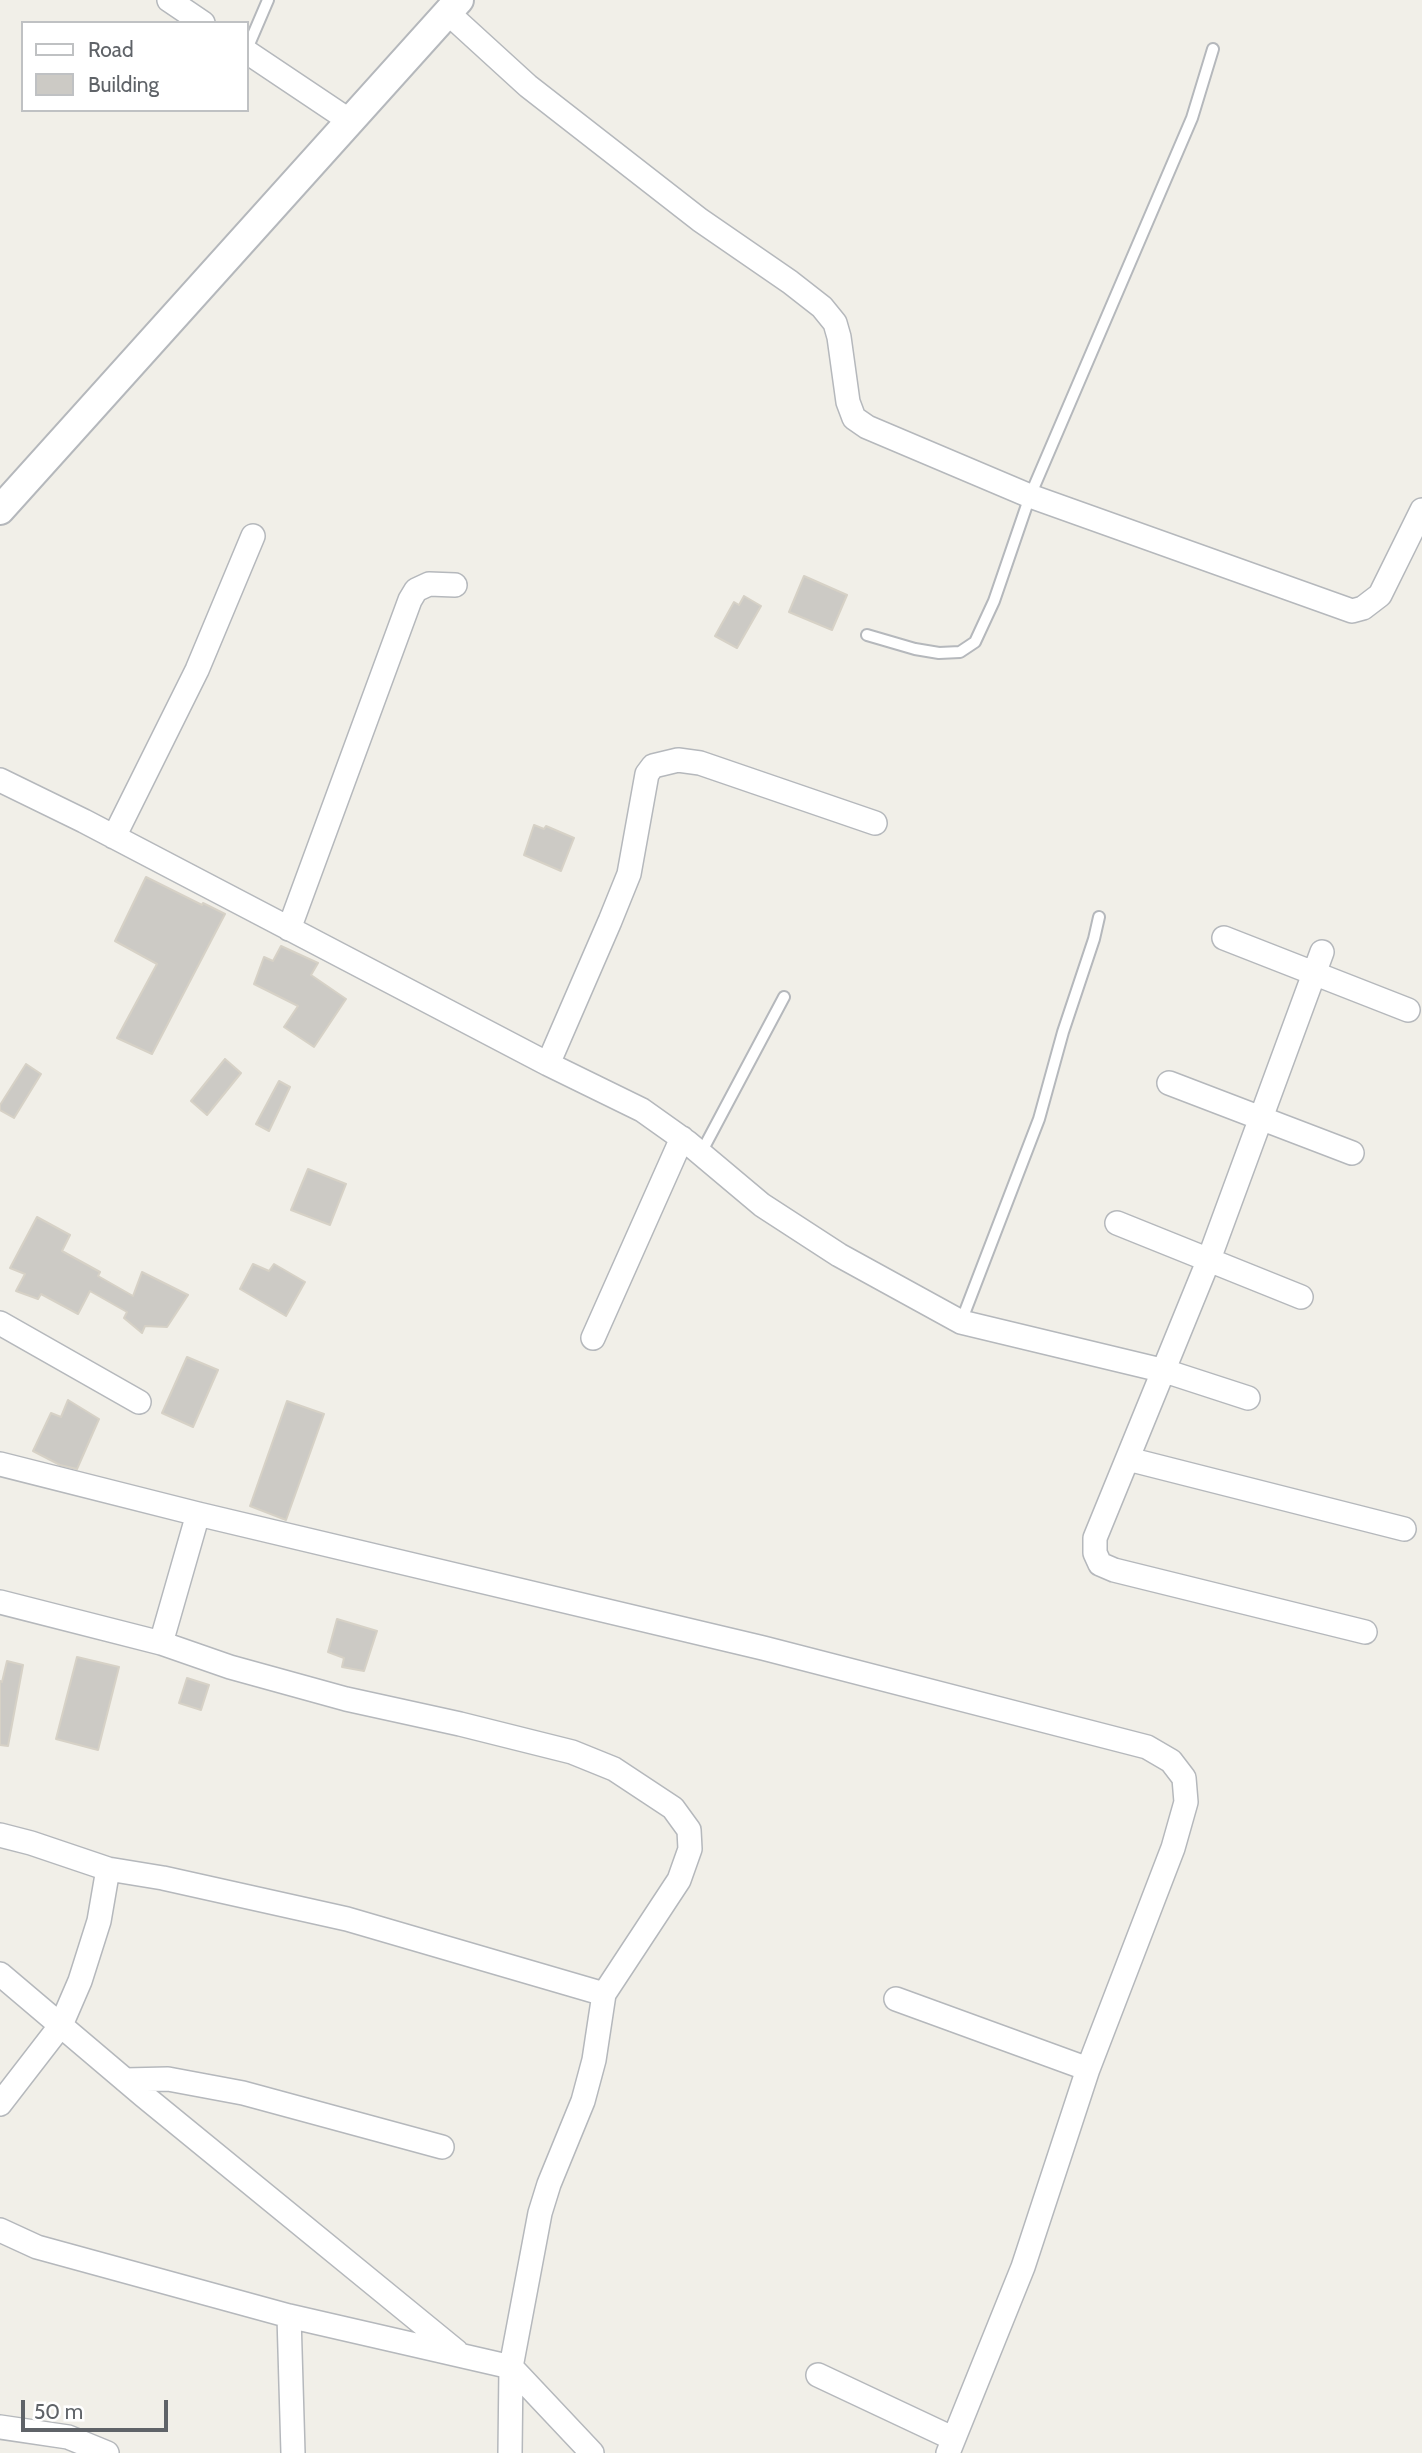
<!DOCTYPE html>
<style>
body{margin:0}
#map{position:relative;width:1422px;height:2453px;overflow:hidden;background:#f1efe8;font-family:Cabin,sans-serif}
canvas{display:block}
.legend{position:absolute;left:21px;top:21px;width:228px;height:91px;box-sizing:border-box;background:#fff;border:2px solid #bfc1c3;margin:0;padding:9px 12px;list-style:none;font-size:21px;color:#5f6368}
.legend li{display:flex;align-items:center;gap:14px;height:35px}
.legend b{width:35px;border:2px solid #bfc1c3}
.scale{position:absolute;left:21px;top:2400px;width:147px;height:32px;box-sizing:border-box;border:4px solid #5f6368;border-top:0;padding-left:9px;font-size:21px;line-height:24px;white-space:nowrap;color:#5f6368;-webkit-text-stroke:5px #fff;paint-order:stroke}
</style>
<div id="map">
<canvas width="1422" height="2453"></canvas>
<ul class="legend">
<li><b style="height:9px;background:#fff"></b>Road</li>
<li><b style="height:19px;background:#cccac5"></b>Building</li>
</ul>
<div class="scale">50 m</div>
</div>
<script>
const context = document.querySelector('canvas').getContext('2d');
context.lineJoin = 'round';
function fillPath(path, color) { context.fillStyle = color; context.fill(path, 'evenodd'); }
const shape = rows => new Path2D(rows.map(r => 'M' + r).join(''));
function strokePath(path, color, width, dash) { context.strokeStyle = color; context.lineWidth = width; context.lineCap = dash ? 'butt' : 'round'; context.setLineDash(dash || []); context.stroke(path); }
const building = shape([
 [804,576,847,595,832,630,789,612,804,576],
 [744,596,761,606,737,648,715,636,734,602,739,605,744,596],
 [534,825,544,829,546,826,574,838,561,871,524,855,534,825],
 [146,877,202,905,203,903,225,914,152,1054,117,1038,157,964,115,941,146,877],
 [281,946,318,963,311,975,346,999,314,1047,284,1027,298,1006,254,984,264,957,273,961,281,946],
 [225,1059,241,1073,207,1115,191,1101,225,1059],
 [26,1064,41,1074,14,1118,0,1110,0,1105,26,1064],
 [279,1081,290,1087,269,1131,256,1124,279,1081],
 [308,1169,346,1184,330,1225,291,1210,308,1169],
 [37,1217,70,1235,62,1251,100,1272,98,1276,133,1296,142,1272,188,1295,167,1327,145,1326,142,1333,124,1318,127,1312,90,1291,78,1314,41,1294,38,1299,16,1291,25,1274,10,1268,37,1217],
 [253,1264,269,1271,274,1264,305,1282,286,1316,240,1289,253,1264],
 [187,1357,218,1370,193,1427,162,1413,187,1357],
 [68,1400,99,1419,77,1469,60,1465,33,1451,51,1413,61,1417,68,1400],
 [287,1401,324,1414,286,1520,250,1506,287,1401],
 [337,1619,377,1631,364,1671,342,1667,344,1658,328,1652,337,1619],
 [77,1657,119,1667,98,1750,56,1739,77,1657],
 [7,1661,23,1665,8,1746,0,1745,0,1681,2,1682,7,1661],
 [187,1678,209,1685,201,1710,179,1703,187,1678]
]);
const service = shape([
 [247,49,268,0],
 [867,635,915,649,939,653,960,652,975,642,994,601,1030,496,1192,118,1213,49],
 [701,1153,784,997],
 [961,1322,1039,1119,1063,1032,1094,939,1099,917]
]);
const minor = shape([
 [169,0,203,23],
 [448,13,528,86,700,220,790,282,822,307,835,323,839,337,848,402,854,418,867,427,1030,496,1352,611,1363,608,1380,595,1422,510],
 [247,52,350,121],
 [0,780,84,821,548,1064,642,1110,687,1142,762,1205,839,1255,961,1322,1165,1371,1248,1398],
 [114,837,197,670,253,536],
 [289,929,410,600,416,590,429,584,455,585],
 [1224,938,1408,1010],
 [1322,952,1209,1259,1095,1538,1095,1553,1100,1564,1114,1570,1365,1632],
 [548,1064,610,921,629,874,647,774,653,766,678,760,700,763,875,823],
 [1169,1083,1352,1153],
 [1117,1223,1301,1297],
 [0,1323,139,1402],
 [593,1338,682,1138],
 [1128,1459,1404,1529],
 [0,1464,198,1514,763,1648,1147,1747,1171,1761,1184,1778,1186,1802,1173,1848,1088,2069,1023,2267,948,2453],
 [198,1514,161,1643,230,1667,346,1699,460,1724,572,1752,614,1769,673,1808,689,1830,690,1849,679,1880,604,1994,594,2060,583,2101,549,2184,540,2213,511,2367,510,2453],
 [0,1602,161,1643],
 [0,1835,31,1843,108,1869,163,1878,347,1919,604,1994],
 [0,1974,144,2096,456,2351],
 [896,1999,1088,2069],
 [125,2080,168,2079,243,2093,442,2147],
 [0,2104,61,2025,80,1981,99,1921,108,1869],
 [0,2230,37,2247,289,2316,511,2367,592,2453],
 [289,2316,293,2453],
 [818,2375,952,2438],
 [0,2427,68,2437,107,2453]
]);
const tertiary = shape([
 [0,510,459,0]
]);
fillPath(building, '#cccac5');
strokePath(building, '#d6d1c6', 2);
strokePath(service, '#b5b8bc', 14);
strokePath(minor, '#b5b8bc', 26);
strokePath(tertiary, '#b5b8bc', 32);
strokePath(service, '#fff', 10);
strokePath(minor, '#fff', 23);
strokePath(tertiary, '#fff', 28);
</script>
